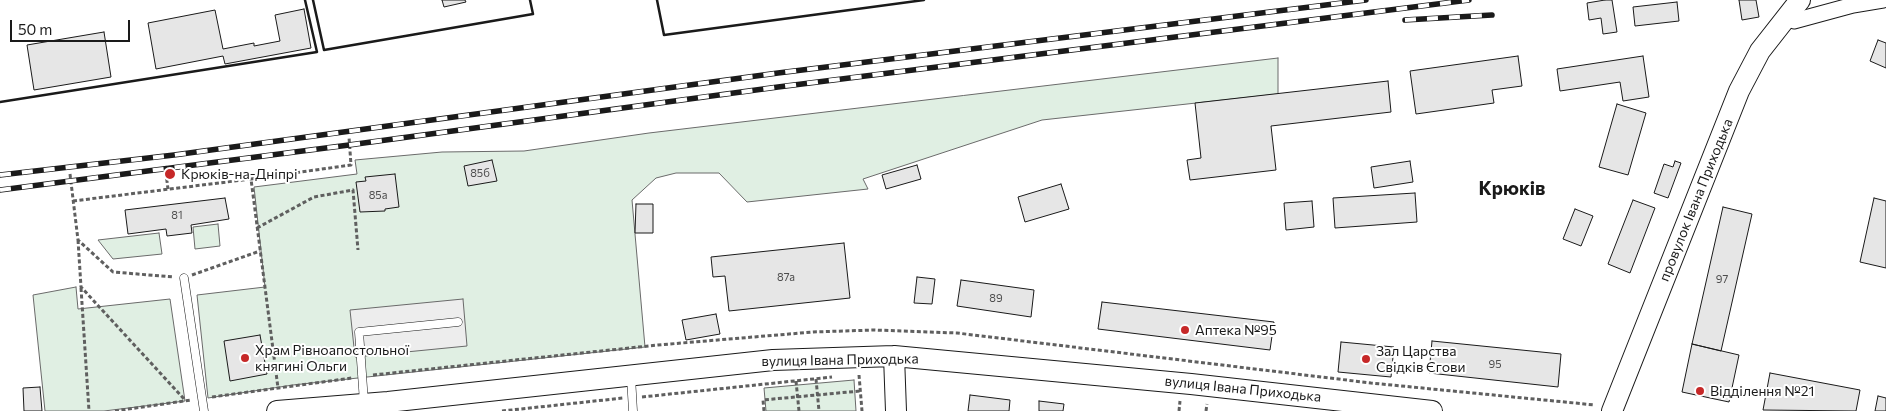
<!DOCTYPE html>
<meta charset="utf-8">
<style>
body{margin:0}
#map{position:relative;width:1886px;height:411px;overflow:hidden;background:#fff;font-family:Commissioner,sans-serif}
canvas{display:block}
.scale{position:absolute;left:10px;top:20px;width:120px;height:22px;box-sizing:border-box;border:2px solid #1a1a1a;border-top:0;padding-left:6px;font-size:15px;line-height:18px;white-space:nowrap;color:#1a1a1a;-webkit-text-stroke:4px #fff;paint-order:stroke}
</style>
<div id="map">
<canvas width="1886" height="411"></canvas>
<div class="scale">50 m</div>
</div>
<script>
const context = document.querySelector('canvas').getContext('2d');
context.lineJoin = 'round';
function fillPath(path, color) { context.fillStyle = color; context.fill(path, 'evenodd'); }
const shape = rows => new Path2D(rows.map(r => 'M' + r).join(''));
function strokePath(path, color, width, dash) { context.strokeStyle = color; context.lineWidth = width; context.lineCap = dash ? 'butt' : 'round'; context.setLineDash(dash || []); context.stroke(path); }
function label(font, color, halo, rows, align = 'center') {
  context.font = font + ' Commissioner,sans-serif'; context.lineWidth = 4; context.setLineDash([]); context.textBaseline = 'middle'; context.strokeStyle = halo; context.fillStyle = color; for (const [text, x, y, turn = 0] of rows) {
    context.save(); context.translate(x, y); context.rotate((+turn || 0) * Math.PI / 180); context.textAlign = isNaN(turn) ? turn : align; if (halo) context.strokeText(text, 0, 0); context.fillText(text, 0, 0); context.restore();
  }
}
const green = shape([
 [1278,58,1278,94,1042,120,863,179,868,189,747,202,719,173,676,173,656,178,632,200,645,347,293,385,208,398,197,295,265,287,254,187,357,174,355,160,442,152,524,151,649,133,1278,58],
 [218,224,220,246,195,249,193,227,218,224],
 [159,233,162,254,113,259,98,240,159,233],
 [76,287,78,309,170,299,185,401,104,411,45,411,33,295,76,287],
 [854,380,856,411,766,411,764,388,854,380]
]);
const parking = shape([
 [463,299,467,346,355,357,350,310,463,299]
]);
const building = shape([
 [442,0,465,0,466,2,444,7,442,0],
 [1605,0,1612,0,1617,32,1603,34,1601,18,1589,20,1587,3,1605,0],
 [1739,0,1756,0,1759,17,1742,20,1739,0],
 [1677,2,1679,21,1635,26,1633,7,1677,2],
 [304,9,311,48,225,64,223,56,156,69,148,23,215,10,223,49,254,43,254,46,280,41,275,15,304,9],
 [104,32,111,77,34,90,27,45,104,32],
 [1878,40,1886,43,1886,68,1870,61,1878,40],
 [1518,56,1522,86,1492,90,1494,103,1416,114,1410,71,1518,56],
 [1643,56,1649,97,1623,101,1620,82,1560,91,1557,69,1643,56],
 [1388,81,1391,112,1271,126,1276,170,1190,180,1187,160,1201,158,1195,103,1388,81],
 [1617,104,1646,113,1628,175,1599,167,1617,104],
 [492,160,497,181,468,186,464,166,492,160],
 [1410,161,1413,182,1374,188,1371,167,1410,161],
 [1675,161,1681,163,1668,198,1654,193,1664,164,1673,167,1675,161],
 [917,165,921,179,886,189,882,175,917,165],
 [395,174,399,207,385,209,385,211,360,212,356,182,366,181,365,177,395,174],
 [1061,184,1069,209,1025,222,1018,197,1061,184],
 [1415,193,1417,222,1335,228,1333,198,1415,193],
 [225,198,229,219,191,225,192,233,167,236,166,229,128,234,125,210,225,198],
 [1874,198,1886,201,1886,268,1860,262,1874,198],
 [1633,200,1655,208,1630,273,1608,264,1633,200],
 [1312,201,1314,227,1286,230,1284,203,1312,201],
 [636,204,653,204,653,233,635,233,636,204],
 [1723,207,1752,214,1721,351,1692,344,1723,207],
 [1575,209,1593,216,1581,246,1563,239,1575,209],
 [844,243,850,298,729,311,725,276,713,277,711,257,844,243],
 [917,277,935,279,932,304,914,303,917,277],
 [961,280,1034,290,1031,317,957,306,961,280],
 [1102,302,1274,322,1270,350,1098,329,1102,302],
 [716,314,720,334,686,340,682,320,716,314],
 [260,335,267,374,230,381,224,341,260,335],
 [1432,341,1561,354,1558,387,1429,373,1432,341],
 [1341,342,1394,347,1391,377,1338,372,1341,342],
 [1692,344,1739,355,1729,402,1682,392,1692,344],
 [1770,373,1860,390,1856,411,1763,410,1770,373],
 [40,387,42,411,24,411,23,388,40,387],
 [970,395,1010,400,1009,411,968,411,970,395],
 [1878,396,1886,398,1886,411,1875,411,1878,396],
 [1039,401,1064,404,1063,411,1039,411,1039,401]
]);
const path = shape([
 [165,166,168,189],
 [70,174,78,240,113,272,174,277],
 [251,179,351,165,349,137],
 [73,201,251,179,278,388],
 [257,228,314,197,353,190,358,250],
 [78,240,81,287,185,400],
 [192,275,260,251],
 [81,288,89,411],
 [373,375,658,345,813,332,874,330,957,333,1371,383,1595,405],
 [859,375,862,411],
 [816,379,819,411],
 [796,381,799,411],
 [212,397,352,378],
 [642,397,832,377],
 [115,411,191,400],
 [502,411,623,398],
 [764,411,763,400,860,391],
 [1179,411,1180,401],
 [1206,411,1207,404]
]);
const lane = shape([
 [184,278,204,411],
 [631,377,633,411],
 [364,402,359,332,458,322]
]);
const street = shape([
 [1785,17,1794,21,1853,5,1883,0]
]);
const secondary = shape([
 [894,356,896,411],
 [277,411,388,402,773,360,894,356,1191,384,1432,411],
 [1612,411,1739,91,1760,51,1800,0]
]);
const rail = shape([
 [1405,20,1492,15],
 [0,175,174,155,778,73,1366,0],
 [0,190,349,145,778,87,1469,0]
]);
const wall = shape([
 [313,0,324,50,533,14,530,0],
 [657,0,664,35,924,0],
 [0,102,317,52,305,0]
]);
const markers = [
 [170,174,6,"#c62828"],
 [1185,330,5,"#c62828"],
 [245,358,5,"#c62828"],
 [1366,359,5,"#c62828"],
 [1700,391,5,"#c62828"]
];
const numberNames = [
 ["85б",480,173],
 ["85а",378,195],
 ["81",177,215],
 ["87а",786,277],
 ["97",1722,279],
 ["89",996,298],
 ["95",1495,364]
];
const poiNames = [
 ["Крюків-на-Дніпрі",181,174],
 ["Аптека №95",1195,330],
 ["Храм Рівноапостольної",255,350],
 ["княгині Ольги",255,366],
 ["Зал Царства",1376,351],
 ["Свідків Єгови",1376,367],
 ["Відділення №21",1710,391]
];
const streetNames = [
 ["провулок Івана Приходька",1696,200,-68],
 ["вулиця Івана Приходька",840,360,-1],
 ["вулиця Івана Приходька",1243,389,6]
];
const districtNames = [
 ["Крюків",1512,189]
];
fillPath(green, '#e0efe3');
strokePath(green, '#6a6a6a', 1);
fillPath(parking, '#ededed');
strokePath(parking, '#6a6a6a', 1);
fillPath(building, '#e6e6e6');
strokePath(building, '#1a1a1a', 1);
strokePath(lane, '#1a1a1a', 9);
strokePath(street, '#1a1a1a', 17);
strokePath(secondary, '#1a1a1a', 22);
strokePath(path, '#5f5f5f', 3, [4, 2.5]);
strokePath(lane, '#fff', 8);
strokePath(street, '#fff', 15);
strokePath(secondary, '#fff', 20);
strokePath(rail, '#1a1a1a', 5.5);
strokePath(rail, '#fff', 4, [11]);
strokePath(wall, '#1a1a1a', 2.5);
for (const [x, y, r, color] of markers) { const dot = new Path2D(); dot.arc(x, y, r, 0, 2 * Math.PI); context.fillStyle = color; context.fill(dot); strokePath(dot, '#fff', 2); }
label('11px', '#4d4d4d', null, numberNames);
label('14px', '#1a1a1a', '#fff', poiNames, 'left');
label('14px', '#1a1a1a', '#fff', streetNames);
label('bold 19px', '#1a1a1a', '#fff', districtNames);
</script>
